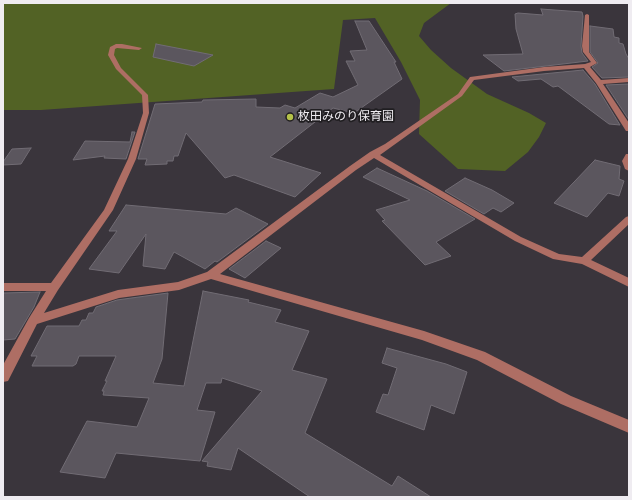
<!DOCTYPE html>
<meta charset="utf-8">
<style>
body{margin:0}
#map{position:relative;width:632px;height:500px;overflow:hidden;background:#3a353c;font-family:"Archivo Narrow",sans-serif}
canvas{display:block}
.frame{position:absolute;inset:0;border:4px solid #efecf1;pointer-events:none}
</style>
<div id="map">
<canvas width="632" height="500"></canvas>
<div class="frame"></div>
</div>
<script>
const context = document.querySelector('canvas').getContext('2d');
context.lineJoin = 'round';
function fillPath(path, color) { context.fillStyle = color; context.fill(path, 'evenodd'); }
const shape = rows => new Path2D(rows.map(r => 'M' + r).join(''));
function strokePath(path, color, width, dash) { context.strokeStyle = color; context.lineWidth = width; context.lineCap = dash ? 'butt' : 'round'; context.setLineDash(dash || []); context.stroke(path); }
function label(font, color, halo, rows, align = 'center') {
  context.font = font + ' "Archivo Narrow","Noto Sans JP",sans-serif'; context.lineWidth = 3.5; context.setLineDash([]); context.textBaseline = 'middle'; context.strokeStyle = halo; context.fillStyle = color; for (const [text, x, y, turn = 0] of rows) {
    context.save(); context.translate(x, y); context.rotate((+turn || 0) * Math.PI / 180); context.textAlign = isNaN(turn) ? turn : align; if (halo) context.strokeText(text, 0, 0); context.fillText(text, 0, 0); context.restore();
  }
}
const green = shape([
 [3,3,451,3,424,23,419,36,431,50,451,68,487,94,529,113,546,123,539,137,528,152,505,171,458,169,419,134,420,100,401,62,375,18,343,20,334,89,41,110,3,110]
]);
const building = shape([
 [541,9,582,12,583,16,581,46,582,53,588,61,504,71,483,55,523,54,516,29,515,14,518,13,543,15,541,9],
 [355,21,369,21,396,62,394,62,402,79,354,113,333,108,270,157,321,173,295,197,234,175,225,178,186,133,178,156,174,156,173,161,167,161,167,164,145,165,147,159,138,159,155,104,202,102,203,100,256,99,256,107,280,108,285,105,295,108,320,93,333,97,358,85,346,61,355,61,350,51,367,50,355,21],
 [590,26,613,29,614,37,619,38,619,43,623,44,626,54,629,59,629,77,602,78,592,67,598,63,590,52,590,26],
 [156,44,213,55,194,66,153,57,156,44],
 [583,70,595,84,620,125,609,124,558,86,553,87,541,79,518,81,512,77,583,70],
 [629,84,629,120,606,85,629,84],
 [132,132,135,132,126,159,104,158,105,156,73,160,85,141,130,142,132,132],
 [31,148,21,164,3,165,3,162,12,149,31,148],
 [595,160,620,166,619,179,624,181,619,196,608,193,587,217,554,203,595,160],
 [377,168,427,191,475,219,436,242,451,256,425,265,382,221,385,220,376,210,410,200,363,177,377,168],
 [465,178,492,190,514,203,501,212,493,208,484,214,445,191,465,178],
 [126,205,226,214,236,208,268,224,217,262,215,261,205,269,174,252,165,269,143,266,146,234,119,273,89,269,117,231,109,231,126,205],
 [266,241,281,248,245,278,229,269,266,241],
 [203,291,249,300,248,302,281,310,275,322,309,331,292,370,327,379,305,433,392,486,398,476,431,497,310,497,238,448,231,470,207,466,208,462,202,461,262,391,222,378,221,383,206,383,197,410,215,412,200,461,116,453,105,478,60,472,87,421,137,427,149,398,103,395,104,391,102,391,107,381,105,381,116,356,79,356,76,364,73,366,32,366,37,356,31,356,47,326,79,326,82,320,86,320,89,313,93,313,96,307,117,300,168,293,162,359,153,383,184,386,203,291],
 [40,292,34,307,15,339,3,340,3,293,40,292],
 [387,348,446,364,467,372,454,414,431,405,424,430,376,412,383,394,388,395,397,368,382,363,387,348]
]);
const minor = shape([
 [587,14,589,15,589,52,597,63,590,67,601,80,629,78,629,82,603,84,629,123,629,131,626,131,596,83,584,68,544,71,474,80,462,96,380,155,521,237,559,254,582,257,626,217,629,216,629,224,591,260,629,278,629,287,582,264,553,259,515,241,374,158,356,170,220,274,424,331,485,352,571,396,629,420,629,433,561,404,477,360,422,340,211,279,179,290,119,298,37,324,8,381,3,382,3,365,29,318,46,291,3,291,3,283,51,283,104,210,128,159,143,113,142,95,116,69,108,55,110,47,116,44,122,44,142,48,139,50,117,48,115,49,114,55,121,68,148,95,149,113,136,159,113,210,58,290,44,313,118,290,178,282,207,272,350,166,370,152,385,144,458,94,470,77,544,67,585,64,591,62,583,52,582,46,585,15,587,14],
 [626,154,629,154,629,171,625,169,622,161,626,154]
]);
const markers = [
 [290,117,4,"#b5c249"]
];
const farPoinames = [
 ["枚田みのり保育園",298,117]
];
fillPath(green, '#526225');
fillPath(building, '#5b565e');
strokePath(building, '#716c74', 1);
fillPath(minor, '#ae6e64');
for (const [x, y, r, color] of markers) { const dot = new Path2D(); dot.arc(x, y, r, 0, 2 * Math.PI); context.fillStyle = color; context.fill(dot); strokePath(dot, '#201e21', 1.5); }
label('12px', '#efecf1', '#201e21', farPoinames, 'left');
</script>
